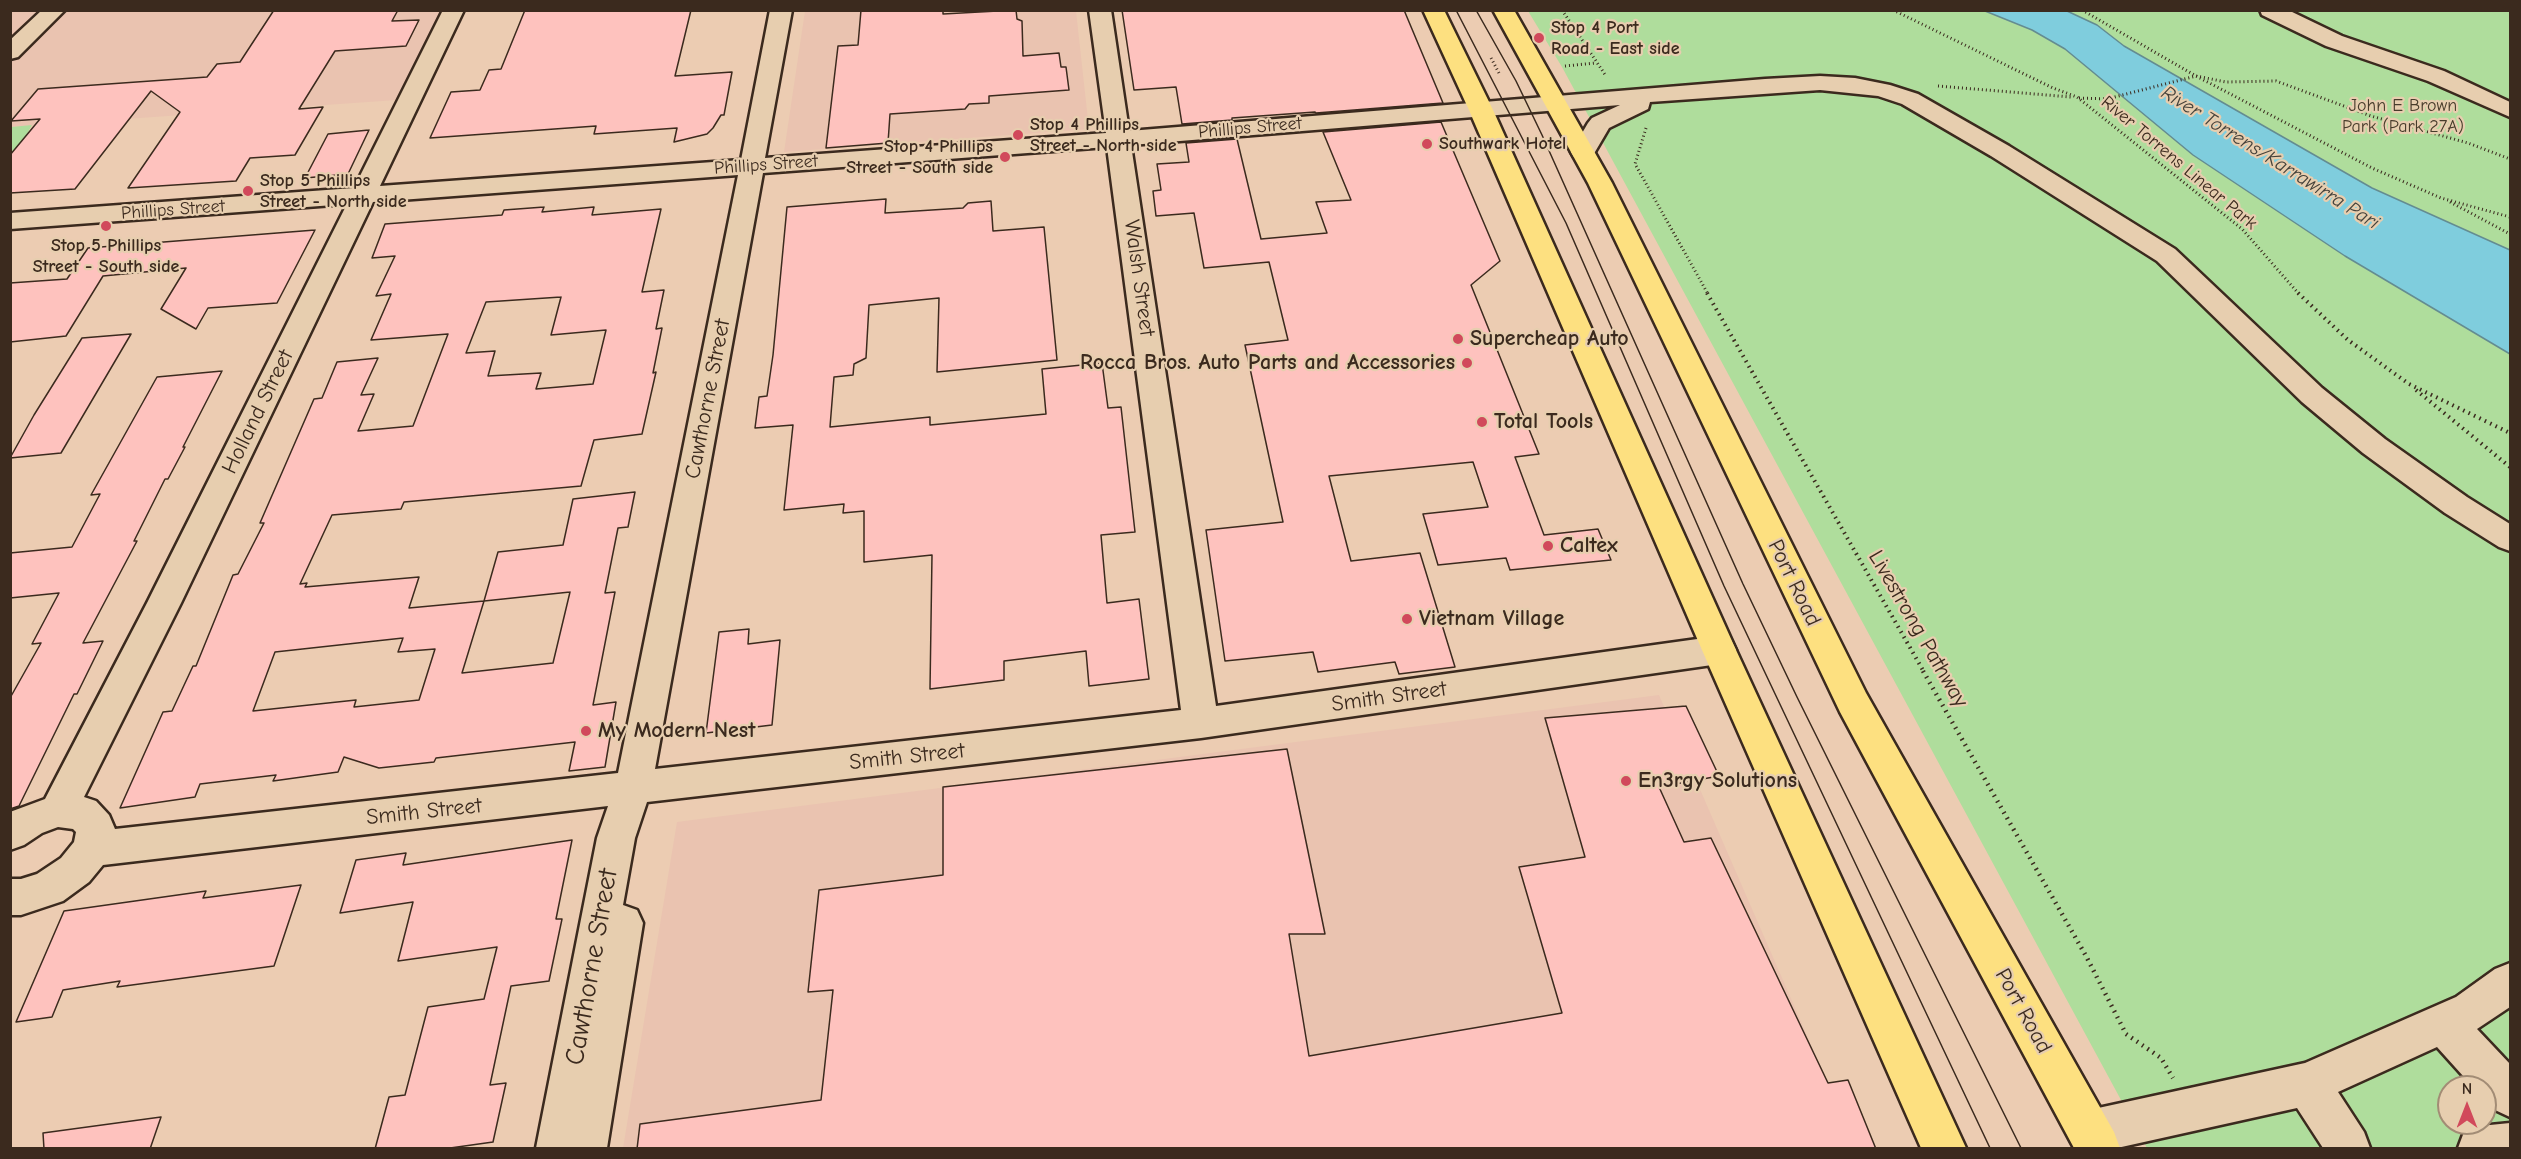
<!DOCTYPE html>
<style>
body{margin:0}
#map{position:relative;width:2521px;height:1159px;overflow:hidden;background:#ecccb2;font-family:"Comic Neue",sans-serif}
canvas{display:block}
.frame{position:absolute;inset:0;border:12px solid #3b2a1e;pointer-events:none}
.north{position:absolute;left:2437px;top:1075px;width:60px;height:60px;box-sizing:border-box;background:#e7ceaf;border:2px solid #a28c75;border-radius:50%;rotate:0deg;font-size:16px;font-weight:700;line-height:24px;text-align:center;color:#3b2a1e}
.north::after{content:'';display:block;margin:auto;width:21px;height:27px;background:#d1495b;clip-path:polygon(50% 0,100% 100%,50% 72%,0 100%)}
</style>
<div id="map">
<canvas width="2521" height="1159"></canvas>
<div class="frame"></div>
<div class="north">N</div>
</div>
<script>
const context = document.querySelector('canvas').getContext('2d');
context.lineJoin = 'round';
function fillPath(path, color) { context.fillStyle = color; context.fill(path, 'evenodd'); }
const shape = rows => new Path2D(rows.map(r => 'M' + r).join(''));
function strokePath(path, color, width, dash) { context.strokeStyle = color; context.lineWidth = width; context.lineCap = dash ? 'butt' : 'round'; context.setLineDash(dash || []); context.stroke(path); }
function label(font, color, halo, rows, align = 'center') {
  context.font = font + ' "Comic Neue",sans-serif'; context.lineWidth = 4.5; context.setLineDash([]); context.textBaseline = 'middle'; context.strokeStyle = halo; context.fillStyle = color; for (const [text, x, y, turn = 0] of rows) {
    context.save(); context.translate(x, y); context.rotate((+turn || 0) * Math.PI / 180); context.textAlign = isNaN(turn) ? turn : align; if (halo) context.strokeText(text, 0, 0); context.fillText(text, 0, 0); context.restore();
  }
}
const built = shape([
 [11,11,444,11,411,99,11,127],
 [805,11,1076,11,1089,129,784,152],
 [1659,695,1856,1148,623,1148,677,822]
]);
const green = shape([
 [1528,11,2510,11,2510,1148,2147,1148,1562,67],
 [2449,1087,2485,1087,2485,1123,2449,1123],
 [32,125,27,134,11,155,11,127]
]);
const water = shape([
 [1985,11,2067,11,2097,25,2124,46,2372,188,2510,250,2510,354,2345,256,2193,155,2065,49,2032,30,1985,11]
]);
const building = shape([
 [274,10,398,10,392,21,419,20,406,46,335,51,299,109,323,107,295,155,250,158,236,181,128,188,180,112,151,91,75,189,10,193,10,155,40,119,11,121,38,89,207,77,217,64,240,62,274,10],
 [525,10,691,10,675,76,732,72,724,115,721,115,713,128,707,134,674,142,677,128,594,134,596,126,430,138,451,92,480,90,489,70,501,69,525,10],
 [861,10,943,10,943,14,1016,10,1017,19,1022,21,1023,56,1059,53,1061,67,1066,67,1069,90,989,96,989,103,969,104,965,109,890,114,888,143,826,148,838,46,858,45,861,10],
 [1122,10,1404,10,1443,103,1316,113,1315,112,1232,118,1232,120,1182,124,1176,87,1134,90,1122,10],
 [1441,122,1500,261,1471,285,1539,454,1515,457,1544,535,1598,529,1611,560,1510,570,1506,558,1438,565,1423,514,1488,507,1473,462,1329,476,1351,561,1420,553,1455,667,1399,674,1395,662,1318,672,1313,652,1225,661,1206,530,1283,522,1245,345,1288,340,1269,262,1204,268,1194,213,1156,216,1153,191,1161,190,1157,164,1189,162,1186,143,1237,139,1261,239,1327,233,1316,202,1351,200,1323,132,1441,122],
 [369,130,348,174,305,178,328,134,369,130],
 [886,199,885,213,963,208,968,203,991,201,993,231,1044,227,1057,360,937,372,939,298,869,305,866,358,854,364,853,375,834,377,830,427,930,417,930,425,1046,414,1042,369,1102,363,1108,408,1121,407,1135,532,1101,535,1107,603,1139,599,1149,679,1089,686,1086,651,1004,661,1004,680,930,689,932,555,864,562,864,511,843,513,844,504,784,510,793,425,755,428,759,397,767,396,773,355,787,207,886,199],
 [544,207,542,212,594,207,592,215,661,209,642,292,664,290,656,329,662,328,653,373,656,372,642,434,594,440,581,486,404,502,401,509,332,515,300,584,307,583,305,587,419,577,409,608,484,601,498,552,563,545,573,499,635,492,628,527,618,528,605,593,615,592,593,705,616,702,605,767,569,771,575,742,436,758,434,762,379,768,344,757,338,772,273,781,276,775,200,784,195,797,120,808,163,712,172,711,193,666,196,666,233,575,238,574,264,523,260,523,314,399,322,398,337,362,378,358,361,395,374,394,358,431,413,426,448,334,371,340,391,294,376,296,395,256,372,258,385,224,502,215,504,210,544,207],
 [561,297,551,335,606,330,593,384,536,389,541,373,488,376,495,351,466,353,486,302,561,297],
 [570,592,553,663,462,673,484,601,570,592],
 [403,638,398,652,435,649,419,700,354,707,356,700,253,711,275,652,403,638],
 [315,230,277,303,208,308,196,329,161,309,186,268,103,276,66,336,10,342,10,283,67,279,88,248,315,230],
 [131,334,61,453,10,458,34,415,82,338,131,334],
 [222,371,183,447,185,447,168,479,165,479,134,541,137,541,83,643,103,641,77,694,74,694,19,806,10,809,10,698,41,643,32,644,59,593,10,598,10,553,72,547,100,494,91,495,157,377,222,371],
 [749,629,748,644,780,640,772,725,706,733,719,632,749,629],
 [1686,706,1719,776,1659,787,1684,842,1711,838,1828,1083,1848,1080,1876,1149,637,1149,640,1124,821,1100,833,990,808,992,819,890,943,875,943,787,1287,749,1325,934,1289,934,1309,1056,1562,1013,1519,867,1585,857,1545,718,1686,706],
 [572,840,556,919,562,919,549,981,511,986,490,1085,506,1083,493,1142,443,1149,375,1149,389,1097,405,1095,428,1007,484,999,497,947,398,961,413,902,340,913,356,860,406,853,403,865,572,840],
 [301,885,274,966,117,987,120,981,63,990,52,1017,16,1022,64,911,206,891,203,898,301,885],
 [161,1117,150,1149,44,1149,43,1133,161,1117]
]);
const pathFar2 = shape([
 [1562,10,1606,76],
 [1893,10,2053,88,2077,97,2242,229,2299,294],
 [2082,10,2196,76,2372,168,2441,198,2510,217],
 [1491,58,1499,73],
 [1565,66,1596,63],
 [1938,86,2071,97],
 [2079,98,2107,99,2196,76,2226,82,2276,81,2371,116,2468,143,2510,159],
 [1646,128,1635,164,1708,294],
 [2450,202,2510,234]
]);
const pathFar1 = shape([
 [1707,293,1924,672],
 [2298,293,2348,340,2409,384,2510,433],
 [2416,390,2510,467]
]);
const path = shape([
 [1923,671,2086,956,2126,1034,2161,1058,2173,1078]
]);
const minor = shape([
 [42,10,65,10,18,57,10,59,10,40,42,10],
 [443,10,464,10,380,186,741,160,770,10,792,10,765,158,1106,133,1089,10,1111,10,1129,131,1765,79,1820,76,1855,78,1890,85,1918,94,2009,146,2175,249,2322,388,2385,439,2467,497,2510,524,2510,551,2499,547,2445,513,2363,453,2302,402,2157,261,1991,156,1902,104,1878,96,1820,90,1650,102,1648,109,1609,128,1592,157,1583,159,1574,157,1571,152,1588,123,1592,118,1620,105,1131,145,1216,706,1719,636,1731,640,1736,650,1731,660,1719,664,1201,738,647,802,635,838,623,905,637,910,643,923,607,1148,536,1148,597,838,608,806,103,865,89,882,63,901,21,915,10,915,10,879,21,879,37,874,61,858,74,842,76,832,73,829,58,827,42,833,24,845,10,850,10,812,45,799,147,603,347,204,10,229,10,213,354,188,443,10],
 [1107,147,1181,710,655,769,763,173,1107,147],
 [738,175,618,773,115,829,109,815,96,801,84,797,181,603,373,202,738,175],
 [2260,10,2288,10,2342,36,2444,71,2510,102,2510,117,2428,81,2326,46,2262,15,2260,10],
 [2510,963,2510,1007,2477,1029,2510,1064,2510,1117,2495,1110,2485,1100,2485,1087,2473,1087,2437,1047,2338,1092,2364,1132,2370,1148,2323,1148,2297,1108,2117,1148,2075,1148,2067,1132,2073,1116,2089,1110,2305,1063,2456,997,2495,969,2510,963],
 [2510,1123,2510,1148,2458,1148,2464,1132,2480,1126,2510,1123]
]);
const highway = shape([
 [1423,10,1444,10,1493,110,1736,650,1966,1148,1921,1148,1702,650,1469,110,1423,10],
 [1493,10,1514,10,1612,183,1866,693,2114,1132,2120,1148,2074,1148,1840,712,1588,183,1493,10]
]);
const tram = shape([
 [1456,10,1566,223,1724,586,1990,1148],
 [1476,10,1516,81,1542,135,1743,584,1797,697,2021,1148]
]);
const markers = [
 [1539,38,6,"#d1495b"],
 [1018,135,6,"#d1495b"],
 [1427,144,6,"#d1495b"],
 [1005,157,6,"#d1495b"],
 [248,191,6,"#d1495b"],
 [106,226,6,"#d1495b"],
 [1458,339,6,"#d1495b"],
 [1467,363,6,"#d1495b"],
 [1482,422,6,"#d1495b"],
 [1548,546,6,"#d1495b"],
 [1407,619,6,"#d1495b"],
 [586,731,6,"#d1495b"],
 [1626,781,6,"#d1495b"]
];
const farPoinames = [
 ["Stop 4 Port",1551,28],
 ["Road - East side",1551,49],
 ["Stop 4 Phillips",1030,125],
 ["Street - North side",1030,146],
 ["Southwark Hotel",1439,144],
 ["Stop 4 Phillips",993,147,"right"],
 ["Street - South side",993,168,"right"],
 ["Stop 5 Phillips",260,181],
 ["Street - North side",260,202],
 ["Stop 5 Phillips",106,246,"center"],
 ["Street - South side",106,267,"center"]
];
const farParknames = [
 ["John E Brown",2403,106],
 ["Park (Park 27A)",2403,127]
];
const farStreetnames = [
 ["Phillips Street",1250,128,-5],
 ["River Torrens Linear Park",2179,163,40],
 ["Phillips Street",766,165,-4],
 ["Phillips Street",173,210,-4]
];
const farWaternames = [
 ["River Torrens/Karrawirra Pari",2270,158,32]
];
const streetNames = [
 ["Walsh Street",1139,278,82],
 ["Cawthorne Street",708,399,-79],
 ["Holland Street",258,412,-64],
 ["Port Road",1794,583,64],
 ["Livestrong Pathway",1918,629,60],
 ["Smith Street",1389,697,-8],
 ["Smith Street",907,757,-6],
 ["Smith Street",424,812,-6],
 ["Port Road",2023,1011,61]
];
const poiNames = [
 ["Supercheap Auto",1470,339],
 ["Rocca Bros. Auto Parts and Accessories",1455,363,"right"],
 ["Total Tools",1494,422],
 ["Caltex",1560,546],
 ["Vietnam Village",1419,619],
 ["My Modern Nest",598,731],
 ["En3rgy Solutions",1638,781]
];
const nearStreetnames = [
 ["Cawthorne Street",592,967,-80]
];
fillPath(built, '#eac3b0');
fillPath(green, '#afdd9c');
fillPath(water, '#7fcddd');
strokePath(water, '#648c91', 1.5);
fillPath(building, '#fec2be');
strokePath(building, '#3b2a1e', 1.5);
strokePath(minor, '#3b2a1e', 5);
strokePath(highway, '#3b2a1e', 5);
strokePath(pathFar2, '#3b2a1e', 3, [1, 3]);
strokePath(pathFar1, '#3b2a1e', 4, [1.5, 4.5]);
strokePath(path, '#3b2a1e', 4.5, [1.5, 5]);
fillPath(minor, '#e7ceaf');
fillPath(highway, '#fde080');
strokePath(tram, '#3b2a1e', 1.5);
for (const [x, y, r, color] of markers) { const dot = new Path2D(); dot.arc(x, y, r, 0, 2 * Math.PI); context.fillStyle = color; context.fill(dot); strokePath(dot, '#e7ceaf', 2); }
label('bold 18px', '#3b2a1e', '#e7ceaf', farPoinames, 'left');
label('18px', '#473c2b', '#e7ceaf', farParknames);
label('18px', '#3b2a1e', '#e7ceaf', farStreetnames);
label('italic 20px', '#45423b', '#e7ceaf', farWaternames);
label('22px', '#3b2a1e', '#e7ceaf', streetNames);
label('bold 22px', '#3b2a1e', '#e7ceaf', poiNames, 'left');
label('27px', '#3b2a1e', '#e7ceaf', nearStreetnames);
</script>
